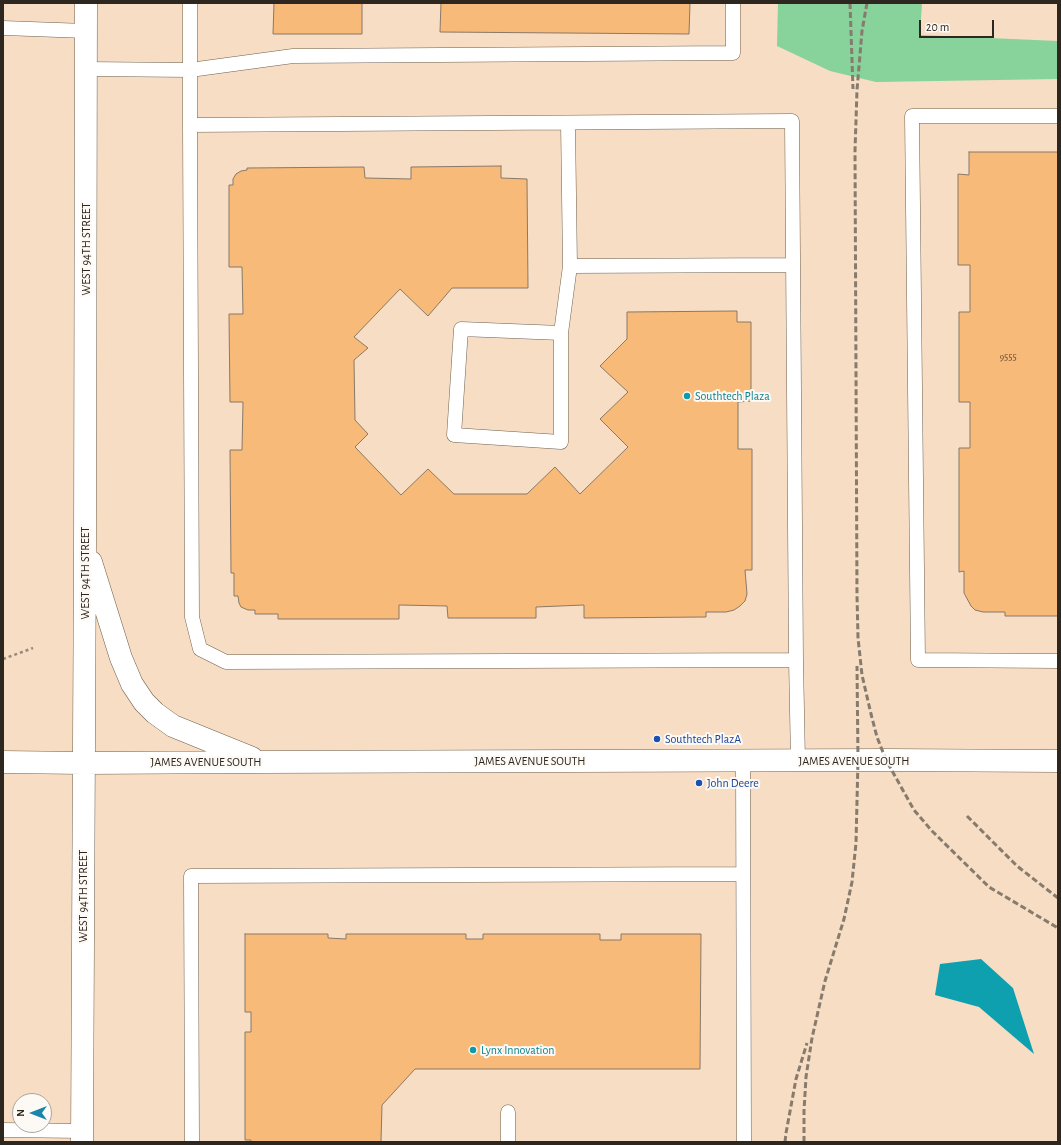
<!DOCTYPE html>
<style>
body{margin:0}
#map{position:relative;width:1061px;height:1145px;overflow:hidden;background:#fce9d5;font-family:"Alegreya Sans",sans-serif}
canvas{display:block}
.frame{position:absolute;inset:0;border:4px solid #2e271f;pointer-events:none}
.north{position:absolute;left:12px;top:1093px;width:40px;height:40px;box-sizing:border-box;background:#fdf9f5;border:1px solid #aaa59f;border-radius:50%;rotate:270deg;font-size:11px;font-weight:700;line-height:16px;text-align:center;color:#2e271f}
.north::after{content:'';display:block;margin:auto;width:14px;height:18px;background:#1886ad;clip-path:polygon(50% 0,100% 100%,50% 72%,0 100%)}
.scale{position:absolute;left:919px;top:20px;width:75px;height:18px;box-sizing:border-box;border:2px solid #2e271f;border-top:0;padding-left:5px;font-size:12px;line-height:14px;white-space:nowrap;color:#2e271f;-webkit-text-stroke:3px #fdf9f5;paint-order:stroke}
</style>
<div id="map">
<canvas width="1061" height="1145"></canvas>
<div class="frame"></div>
<div class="north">N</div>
<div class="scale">20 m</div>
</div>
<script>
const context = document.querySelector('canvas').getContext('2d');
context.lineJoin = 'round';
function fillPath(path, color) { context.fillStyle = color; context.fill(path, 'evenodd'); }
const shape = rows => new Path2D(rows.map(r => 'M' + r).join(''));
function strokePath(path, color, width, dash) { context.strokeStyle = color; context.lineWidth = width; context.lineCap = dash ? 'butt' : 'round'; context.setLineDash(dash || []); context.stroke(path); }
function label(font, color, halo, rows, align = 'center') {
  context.font = font + ' "Alegreya Sans",sans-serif'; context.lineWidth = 4; context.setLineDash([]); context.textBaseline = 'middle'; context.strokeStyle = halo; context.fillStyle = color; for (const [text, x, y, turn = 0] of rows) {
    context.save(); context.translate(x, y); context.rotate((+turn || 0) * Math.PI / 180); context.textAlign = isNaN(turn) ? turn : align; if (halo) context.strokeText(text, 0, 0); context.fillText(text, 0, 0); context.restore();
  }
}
const built = shape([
 [3,3,1058,3,1058,1142,3,1142],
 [20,1101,44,1101,44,1125,20,1125]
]);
const forest = shape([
 [778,3,922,3,920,35,1058,41,1058,79,876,82,830,71,777,46]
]);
const water = shape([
 [981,959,1013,988,1034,1054,979,1007,935,995,940,964]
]);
const building = shape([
 [274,3,362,3,362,34,273,34,274,3],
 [441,3,690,3,689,34,440,32,441,3],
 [969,152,1058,152,1058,616,1005,616,1005,612,983,612,975,610,971,606,964,593,964,571,959,572,959,448,970,448,970,402,959,402,959,312,970,312,970,265,958,265,958,174,969,175,969,152],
 [501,166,501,178,527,179,528,288,452,288,428,316,400,289,354,337,368,348,354,360,355,420,368,434,355,447,401,495,428,469,454,494,527,494,555,467,580,494,628,447,600,419,628,392,600,366,627,339,627,312,737,311,737,322,751,322,751,401,738,402,738,449,752,449,752,570,745,570,747,594,745,601,740,606,734,610,726,612,706,612,706,617,584,618,584,605,536,607,536,618,448,618,447,606,399,605,399,619,278,619,278,614,255,614,255,610,248,610,241,607,239,603,238,596,234,596,234,573,231,573,230,450,242,450,243,402,230,402,229,314,243,314,242,267,229,267,229,185,233,185,233,179,236,174,241,171,247,170,247,168,364,167,365,178,411,179,411,167,501,166],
 [245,934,328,934,328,938,346,939,346,934,466,934,466,939,483,939,483,934,600,934,600,940,621,940,621,934,701,934,700,1069,415,1069,382,1105,381,1142,251,1142,251,1140,245,1140,245,1032,251,1032,251,1012,245,1012,245,934]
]);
const path = shape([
 [3,659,33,648]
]);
const lane = shape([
 [190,3,190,70,293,56,733,53,733,3],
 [3,28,86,31],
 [86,69,190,70,190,125,192,617,200,649,226,662,796,660,792,121,190,125],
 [1058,116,912,116,918,660,1058,661],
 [570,266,793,265],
 [561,333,461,329,454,435,561,442,561,333,570,266,568,123],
 [796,660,798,761],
 [743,761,744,1142],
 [3,1130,82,1131],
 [192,1142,191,876,743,874],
 [508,1142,508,1112]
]);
const secondary = shape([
 [91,562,121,658,132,684,144,702,155,713,173,726,252,758],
 [3,762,83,763,260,762,886,760,1058,761],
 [82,1142,85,542,86,3]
]);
const rail = shape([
 [850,3,853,89],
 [867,3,862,31,857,90,855,151,857,595,858,638,862,675,871,714,877,737,886,760,914,810,932,831,989,887,1058,928],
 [967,816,1017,866,1058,898],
 [785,1142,786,1133,796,1079,807,1043],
 [804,1142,804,1111,806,1077,812,1038,825,981,844,919,852,882,856,843,858,760,857,666]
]);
const markers = [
 [687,396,4,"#0f9aa8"],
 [657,739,4,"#1a4fb4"],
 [699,783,4,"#1a4fb4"],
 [473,1050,4,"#0f9aa8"]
];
const numberNames = [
 ["9555",1008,357]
];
const streetNames = [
 ["WEST 94TH STREET",86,249,-90],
 ["WEST 94TH STREET",85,573,-90],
 ["JAMES AVENUE SOUTH",530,761],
 ["JAMES AVENUE SOUTH",854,761],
 ["JAMES AVENUE SOUTH",206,762],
 ["WEST 94TH STREET",83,896,-90]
];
const cultureNames = [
 ["Southtech Plaza",695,396],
 ["Lynx Innovation",481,1050]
];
const transitNames = [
 ["Southtech PlazA",665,739],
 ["John Deere",707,783]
];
fillPath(built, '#f6ddc3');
fillPath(forest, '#87d39b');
fillPath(water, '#0fa0b0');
fillPath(building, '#f7ba78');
strokePath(building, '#8b7968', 1);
strokePath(lane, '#70604e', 15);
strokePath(secondary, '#70604e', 23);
strokePath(path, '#96897b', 2.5, [3, 3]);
strokePath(lane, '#fff', 14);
strokePath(secondary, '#fff', 22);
strokePath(rail, '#877b6e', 3, [6, 3]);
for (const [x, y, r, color] of markers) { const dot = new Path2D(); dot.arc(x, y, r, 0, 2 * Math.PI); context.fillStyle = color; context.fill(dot); strokePath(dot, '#fdf9f5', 1.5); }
label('10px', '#604c35', null, numberNames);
label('12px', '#2e271f', '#fdf9f5', streetNames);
label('12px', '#0d838f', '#fdf9f5', cultureNames, 'left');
label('12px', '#164399', '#fdf9f5', transitNames, 'left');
</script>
